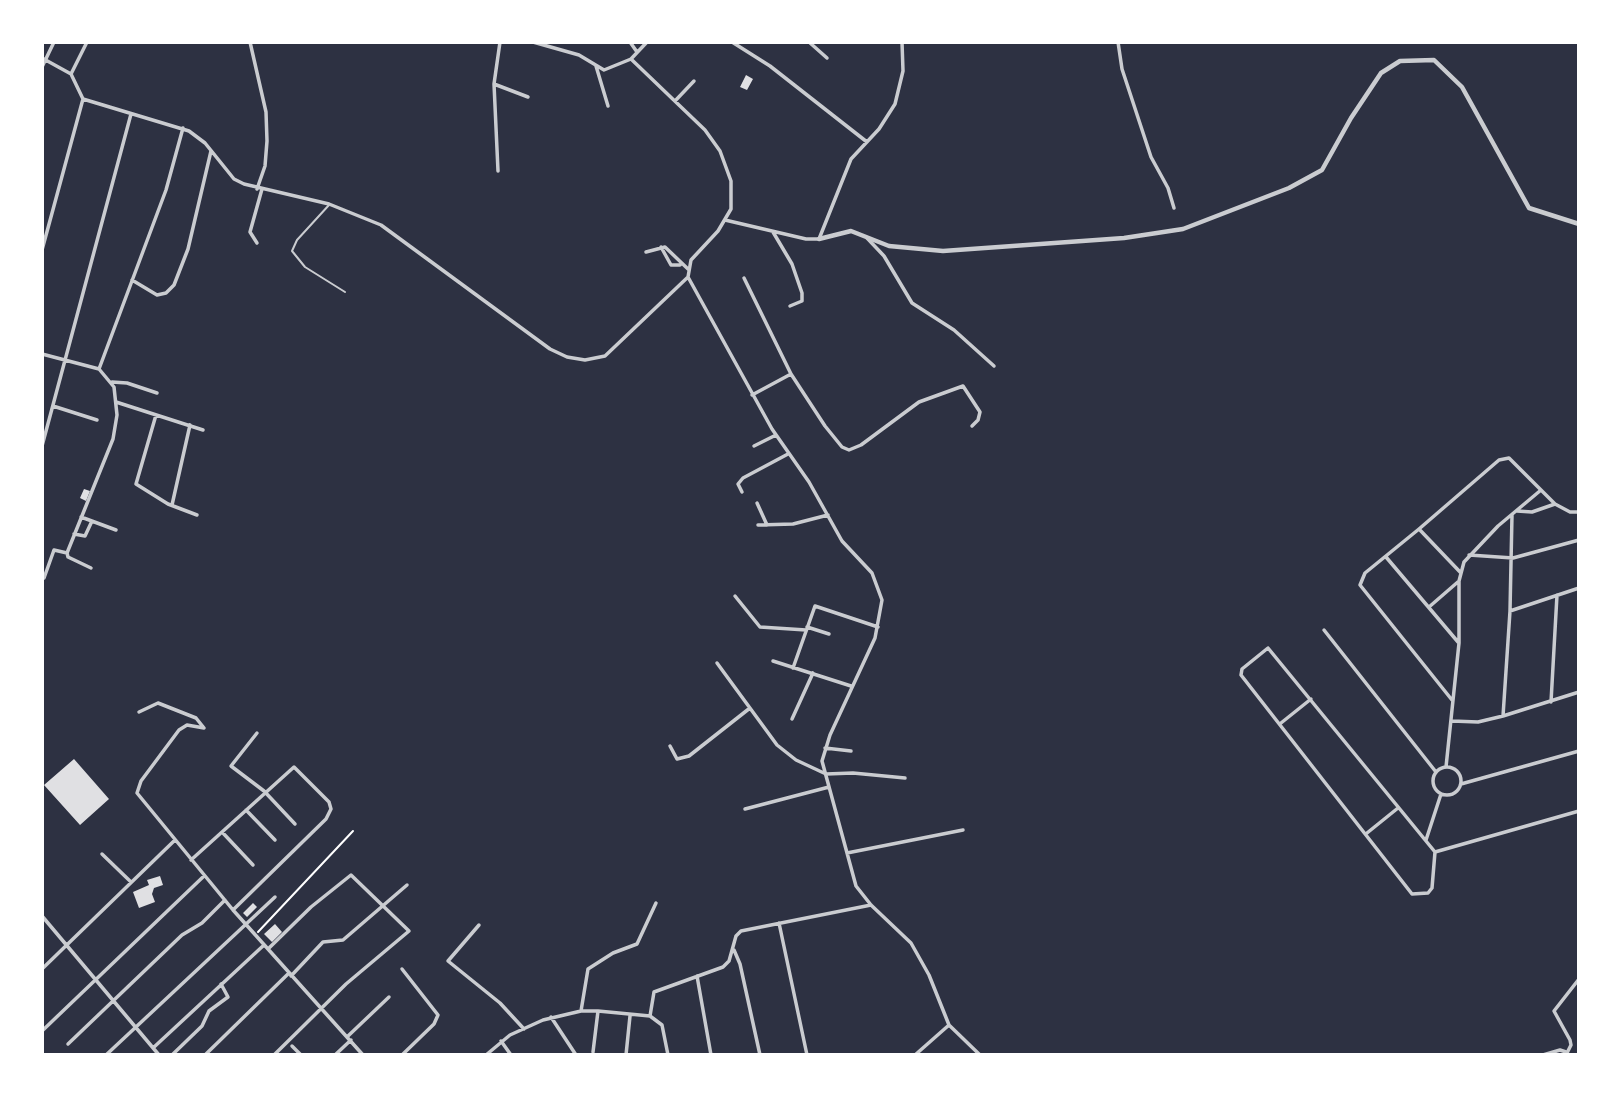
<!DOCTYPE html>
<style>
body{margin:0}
#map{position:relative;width:1621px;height:1097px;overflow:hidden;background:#2d3142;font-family:"Golos Text",sans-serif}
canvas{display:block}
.frame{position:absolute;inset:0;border:44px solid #fff;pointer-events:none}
</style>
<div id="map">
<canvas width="1621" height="1097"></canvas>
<div class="frame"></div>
</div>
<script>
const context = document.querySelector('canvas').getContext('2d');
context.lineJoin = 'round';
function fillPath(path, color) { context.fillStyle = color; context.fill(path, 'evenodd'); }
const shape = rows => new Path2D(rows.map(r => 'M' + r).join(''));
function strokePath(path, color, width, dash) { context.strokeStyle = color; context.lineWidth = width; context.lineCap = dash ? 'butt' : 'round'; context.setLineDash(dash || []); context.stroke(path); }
const building = shape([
 [746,75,753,79,747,90,740,87],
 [84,489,90,491,86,501,80,498],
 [74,759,109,799,80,825,44,785],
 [160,876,163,885,154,888,152,894,155,902,139,908,133,892,149,885,147,880],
 [253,903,257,907,247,917,243,913],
 [275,924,282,932,272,942,264,934]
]);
const path = shape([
 [258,932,353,831]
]);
const service = shape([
 [329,205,297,240,292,251,305,267,345,292]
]);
const minor = shape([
 [250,42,266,112,267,141,265,166,257,189],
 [533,42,579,55,604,70,631,59,705,130,720,151,731,181,731,209,718,231,691,260,688,277,772,429,809,482,842,541,872,573,882,600,875,638,830,735,822,761,856,886,871,905,911,943,929,975,949,1025,980,1055],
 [630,42,637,52],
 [732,42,770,66,867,142],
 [809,42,827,58],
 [1118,42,1122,69,1151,157,1168,188,1174,208],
 [42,58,71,74,83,99],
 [631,59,647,42],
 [596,66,608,106],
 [42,67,54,42],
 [71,74,87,42],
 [494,84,528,97],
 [83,99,189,131,205,143,234,179,244,184,329,204,381,225,550,349,567,357,585,360,605,356,688,277],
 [675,101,694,81],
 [498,171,494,84,500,42],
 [725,220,806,239,819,239,851,159,879,129,895,104,903,71,902,42],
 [773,232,792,264,802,293,802,301,790,306],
 [867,238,884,256,912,303,954,330,994,366],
 [257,243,250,232,262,189],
 [661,247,671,265,680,265],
 [42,250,83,99],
 [646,252,665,247,688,269],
 [744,278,791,374],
 [132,280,157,295,166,293,174,285,188,249,211,151],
 [42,354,99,369],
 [112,382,127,383,157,393],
 [752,395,791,374,825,426,842,447,849,450,861,445,919,402,963,386,980,412,978,420,972,426],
 [116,402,203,430],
 [53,406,97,420],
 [156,415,136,484,168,504,197,515],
 [42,446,131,114],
 [754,446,776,435],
 [742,492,738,484,743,478,788,454],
 [757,503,767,525],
 [172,505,190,425],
 [1517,511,1532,512,1555,504,1570,512,1579,512],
 [81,517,116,530],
 [758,525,793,524,828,515],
 [1419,529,1365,573,1360,585,1452,700],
 [74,534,85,536,92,521],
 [67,553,68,557,91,568],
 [1469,555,1513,558,1579,540],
 [1386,557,1458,642],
 [1461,573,1419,529,1499,460,1509,458,1555,504],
 [44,578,54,550,67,553,113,439,117,415,114,387,99,369,166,190,183,128],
 [735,596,760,627,806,630],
 [1429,607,1459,581],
 [1510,611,1512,515],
 [807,627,829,634],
 [1324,630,1436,772],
 [1268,648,1435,852,1432,888,1428,893,1412,894,1241,675,1242,669,1268,648],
 [773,661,851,686],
 [717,663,777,745,796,760,826,774,853,773,905,778],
 [793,668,815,606,878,627],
 [1551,702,1557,595],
 [139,712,158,703,196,718,204,728],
 [1503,716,1510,611,1579,588],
 [792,719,813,673],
 [1452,721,1478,722,1503,716,1579,692],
 [1281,723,1311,699],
 [204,728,187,725,179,730,141,781,137,793,233,910,363,1055],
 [257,733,231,766,264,791,295,824],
 [670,746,677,759,689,756,750,708],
 [825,748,851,751],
 [1446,767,1459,643,1459,581,1464,562,1498,526,1541,490],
 '1433 781a14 14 0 1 1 28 0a14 14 0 1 1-28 0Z',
 [1461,784,1579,751],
 [745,809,829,787],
 [246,810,275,840],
 [222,832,253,865],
 [1367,833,1398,808],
 [1426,840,1441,794],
 [1435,852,1579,811],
 [847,853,963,830],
 [102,854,131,882],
 [191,860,294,767,329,802,331,809,326,819,234,909],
 [42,916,159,1055],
 [779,923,807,1055],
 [479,925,448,961,500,1003,524,1029],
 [268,949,311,907,351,875,409,931,346,984,274,1055],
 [734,950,740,964,760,1055],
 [42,969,175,840],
 [291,976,323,942,343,940,407,885],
 [697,976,711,1055],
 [581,1011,588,969,613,953,637,944,656,903],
 [551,1017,576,1055],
 [42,1031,204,876],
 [348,1036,389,997],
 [501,1041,511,1055],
 [68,1044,182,935,202,923,225,900],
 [292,1046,301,1055],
 [153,1048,264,945],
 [593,1052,598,1011,650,1016],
 [106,1055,275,897],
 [172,1055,202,1026,209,1011,228,997,221,984],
 [205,1055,289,973],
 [335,1055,351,1040],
 [402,1055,434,1024,438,1015,402,969],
 [486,1055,510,1035,543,1020,581,1011,598,1011],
 [626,1055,630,1016],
 [668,1055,662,1025,650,1016,654,992,723,967,729,961,736,936,741,931,871,905],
 [915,1055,949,1025],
 [1543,1055,1560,1050,1566,1052],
 [1566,1055,1571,1045,1570,1040,1554,1011,1579,979]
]);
const tertiary = shape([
 [819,239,851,231,889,246,943,251,1124,238,1183,229,1289,188,1322,170,1351,118,1381,73,1400,61,1434,60,1462,87,1529,208,1579,224]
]);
fillPath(building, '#e0e0e3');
strokePath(path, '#fff', 2);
strokePath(service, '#caccd0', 2);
strokePath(minor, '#caccd0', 3.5);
strokePath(tertiary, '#caccd0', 4.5);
</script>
